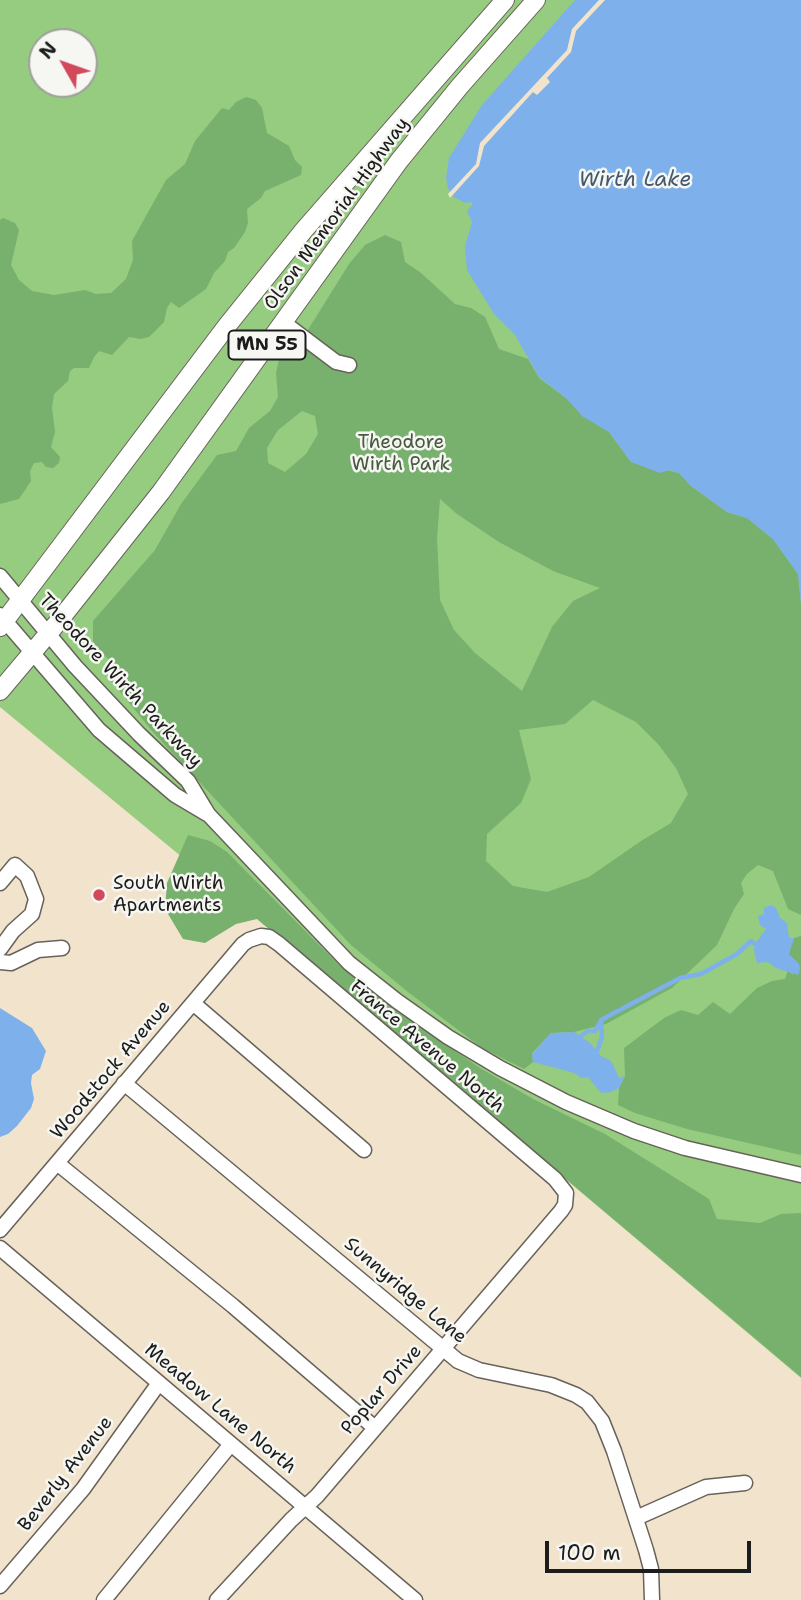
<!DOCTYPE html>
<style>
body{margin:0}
#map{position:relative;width:801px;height:1600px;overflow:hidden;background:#f2e4cc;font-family:"Shantell Sans",sans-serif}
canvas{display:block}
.north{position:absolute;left:28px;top:28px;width:70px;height:70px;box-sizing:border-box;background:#f6f6f2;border:2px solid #9f9f9c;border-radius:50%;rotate:310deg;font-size:19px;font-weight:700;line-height:28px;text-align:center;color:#1c1c1c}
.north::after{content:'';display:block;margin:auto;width:24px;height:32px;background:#d1495b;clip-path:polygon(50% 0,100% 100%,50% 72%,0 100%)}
.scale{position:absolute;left:545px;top:1541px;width:206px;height:32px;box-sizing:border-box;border:4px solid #1c1c1c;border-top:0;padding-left:9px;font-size:21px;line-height:24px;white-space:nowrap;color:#1c1c1c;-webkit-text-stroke:5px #f6f6f2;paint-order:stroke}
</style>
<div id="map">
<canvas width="801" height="1600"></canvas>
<div class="north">N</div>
<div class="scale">100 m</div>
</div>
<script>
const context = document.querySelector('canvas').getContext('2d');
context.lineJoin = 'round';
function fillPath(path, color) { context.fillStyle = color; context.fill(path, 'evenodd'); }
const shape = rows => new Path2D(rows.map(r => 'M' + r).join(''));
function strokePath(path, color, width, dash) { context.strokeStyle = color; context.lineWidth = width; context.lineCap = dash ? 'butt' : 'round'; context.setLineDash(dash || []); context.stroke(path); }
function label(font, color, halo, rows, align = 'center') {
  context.font = font + ' "Shantell Sans",sans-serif'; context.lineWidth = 5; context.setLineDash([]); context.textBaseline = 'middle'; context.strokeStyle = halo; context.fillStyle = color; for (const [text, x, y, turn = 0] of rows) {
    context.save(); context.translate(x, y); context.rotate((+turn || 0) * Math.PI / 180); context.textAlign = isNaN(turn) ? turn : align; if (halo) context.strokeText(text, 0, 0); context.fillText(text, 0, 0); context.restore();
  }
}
const green = shape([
 [0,0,801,0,801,1378,274,933,0,707],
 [42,42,84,42,84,84,42,84]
]);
const forest = shape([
 [246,97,256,100,262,108,267,133,289,146,295,160,302,167,301,175,265,191,261,198,247,209,248,223,245,232,234,248,228,252,225,261,214,273,206,289,179,308,171,302,167,308,164,322,149,337,141,339,129,337,112,355,99,351,94,357,89,368,74,368,70,371,68,381,54,394,52,408,55,432,51,447,60,457,59,463,53,468,46,467,42,462,34,463,30,471,31,481,19,499,0,504,0,220,3,218,15,223,19,230,11,265,19,280,32,291,54,295,85,290,96,294,111,293,126,279,133,260,132,241,166,180,185,164,195,141,222,108,229,110,236,102],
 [385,235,401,242,405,262,421,273,455,304,471,308,485,317,499,349,528,359,539,378,566,398,583,416,609,432,631,462,679,473,691,486,727,512,747,518,773,539,798,574,801,603,801,915,788,909,773,871,758,865,747,874,741,883,744,894,734,909,717,945,672,988,606,1024,574,1032,551,1033,532,1053,533,1062,524,1069,482,1048,408,992,351,945,152,731,104,672,109,660,93,642,93,621,155,550,181,504,217,455,236,451,249,428,270,411,278,397,276,373,279,359,296,349,349,264,365,245],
 [302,411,315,416,318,434,306,454,285,472,268,463,267,448,278,430],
 [440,499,457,514,499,542,553,571,600,588,573,601,552,627,522,691,475,653,454,630,440,600,437,539],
 [593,700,636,722,658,744,676,768,688,794,671,823,641,841,589,877,547,892,513,886,486,861,487,834,521,803,531,779,519,730,565,724],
 [188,835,210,841,227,852,338,964,405,1017,480,1068,533,1099,605,1134,709,1199,717,1219,760,1223,781,1214,801,1213,801,1377,257,919,236,924,205,943,183,939,165,909,167,883],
 [801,936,801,1155,687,1129,635,1113,618,1105,619,1088,625,1076,624,1048,664,1018,681,1010,698,1015,713,1002,730,1014,757,988,772,981,785,979,788,970,793,975,788,954,794,938]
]);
const water = shape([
 [575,0,801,0,801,603,798,574,773,539,747,518,727,512,691,486,679,473,670,470,660,473,631,462,609,432,582,416,566,398,539,377,515,335,494,314,467,270,465,246,472,222,467,211,472,205,472,202,465,203,454,197,448,188,446,178,449,158,482,105],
 [771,905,776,908,780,918,787,923,789,938,794,938,789,954,799,964,800,969,798,975,776,968,768,962,757,963,754,951,755,944,766,929,760,925,758,916,764,914,764,908],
 [0,1008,32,1028,46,1051,40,1069,32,1075,31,1083,34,1099,31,1108,17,1126,8,1134,0,1137],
 [574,1032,590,1043,601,1056,611,1061,619,1078,625,1076,619,1088,611,1092,601,1093,588,1077,582,1078,574,1073,533,1062,532,1054,551,1033]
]);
const pier = shape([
 [599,0,605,0,576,31,571,52,547,78,550,82,537,95,533,92,484,146,479,166,450,198,448,194,476,164,480,143,567,50,572,29]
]);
const stream = shape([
 [581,1036,588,1031,595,1031,601,1021],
 [597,1051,602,1037,601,1020,680,978,701,974,737,954,751,941,755,944]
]);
const minor = shape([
 [283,322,336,362,349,365],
 [0,576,75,666,139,734,188,781,208,814,349,963,397,1001,448,1037,500,1068,566,1102,634,1131,685,1148,801,1175],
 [0,615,99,730,175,795,207,814],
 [0,883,15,865,27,876,36,899,32,914,13,931,0,949],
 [0,962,11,963,38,950,62,948],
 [193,1003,364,1150],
 [124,1083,458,1361,479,1370,551,1385,576,1395,587,1402,602,1421,614,1451,646,1550,651,1569,652,1600],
 [57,1163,233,1306,375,1428],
 [0,1230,243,944,249,940,261,936,269,937,279,944,555,1179,566,1193,565,1205,561,1211,317,1496,291,1520,217,1600],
 [0,1248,415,1600],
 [636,1518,706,1487,745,1483],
 [0,1586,83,1489,159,1383],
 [104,1600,231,1444]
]);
const major = shape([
 [0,627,226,327,304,230,505,0],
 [0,691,58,622,161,492,399,161,460,86,536,0]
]);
const markers = [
 [99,895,7,"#d1495b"]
];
const shields = [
 [267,345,77]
];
const shieldNames = [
 ["MN 55",267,345]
];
const streetNames = [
 ["Olson Memorial Highway",337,214,-54],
 ["Theodore Wirth Parkway",120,681,47],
 ["France Avenue North",427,1047,40],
 ["Woodstock Avenue",111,1070,-50],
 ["Sunnyridge Lane",405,1291,40],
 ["Poplar Drive",382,1390,-49],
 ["Meadow Lane North",220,1409,40],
 ["Beverly Avenue",66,1474,-52]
];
const parkNames = [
 ["Theodore",401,443],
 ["Wirth Park",401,465]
];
const poiNames = [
 ["South Wirth",113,884],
 ["Apartments",113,906]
];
const waterNames = [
 ["Wirth Lake",635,181]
];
fillPath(green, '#95cc7f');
fillPath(forest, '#78b06e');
fillPath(water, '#7eb1eb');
fillPath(pier, '#f2e4cc');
strokePath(stream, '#7eb1eb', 4.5);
strokePath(minor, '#67625a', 17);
strokePath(major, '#67625a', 20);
strokePath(minor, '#fff', 14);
strokePath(major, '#fff', 18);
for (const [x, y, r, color] of markers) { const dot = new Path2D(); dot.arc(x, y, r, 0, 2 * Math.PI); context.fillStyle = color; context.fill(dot); strokePath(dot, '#f6f6f2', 2.5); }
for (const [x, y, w] of shields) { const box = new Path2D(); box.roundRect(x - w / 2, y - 14.5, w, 29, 5); context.fillStyle = '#f6f6f2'; context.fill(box); strokePath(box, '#1c1c1c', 2); }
label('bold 18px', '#1c1c1c', null, shieldNames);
label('19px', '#1c1c1c', '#f6f6f2', streetNames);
label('19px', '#465a3f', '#f6f6f2', parkNames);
label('19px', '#1c1c1c', '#f6f6f2', poiNames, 'left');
label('italic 21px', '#43586f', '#f6f6f2', waterNames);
</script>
